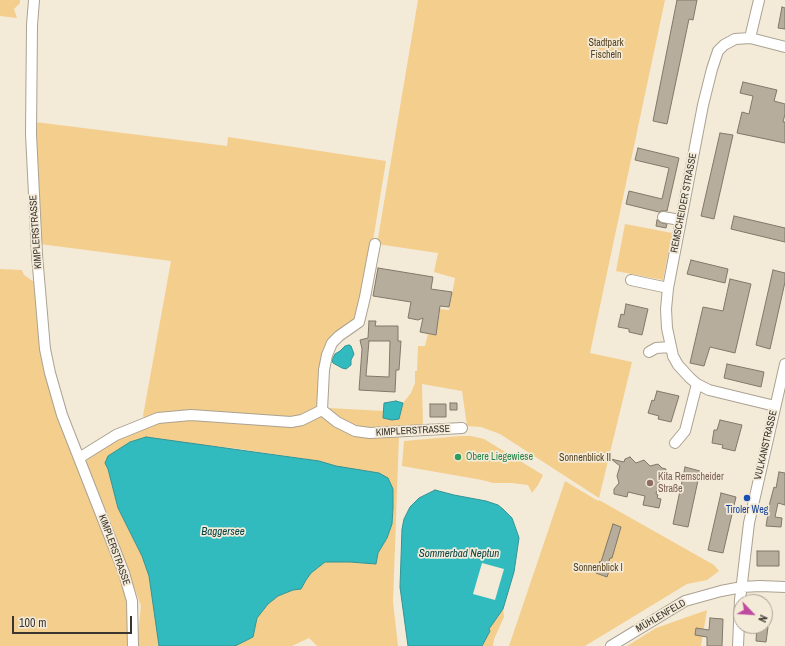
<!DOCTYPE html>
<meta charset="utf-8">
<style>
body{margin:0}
#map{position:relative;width:785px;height:646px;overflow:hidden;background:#f4ead8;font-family:"Archivo Narrow",sans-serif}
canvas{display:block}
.north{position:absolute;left:733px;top:594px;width:40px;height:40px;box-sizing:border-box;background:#f4ead8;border:1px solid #aaa294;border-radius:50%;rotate:115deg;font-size:11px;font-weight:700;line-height:16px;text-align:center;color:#3a362f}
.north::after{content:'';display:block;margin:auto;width:14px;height:18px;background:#bf4aa2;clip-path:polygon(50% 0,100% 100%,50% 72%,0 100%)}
.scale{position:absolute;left:12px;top:616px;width:120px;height:18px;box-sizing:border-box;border:2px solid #3a362f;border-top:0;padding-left:5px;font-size:12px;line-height:14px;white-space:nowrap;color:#3a362f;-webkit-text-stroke:3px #f4ead8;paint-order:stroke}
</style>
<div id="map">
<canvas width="785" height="646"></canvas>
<div class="north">N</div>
<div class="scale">100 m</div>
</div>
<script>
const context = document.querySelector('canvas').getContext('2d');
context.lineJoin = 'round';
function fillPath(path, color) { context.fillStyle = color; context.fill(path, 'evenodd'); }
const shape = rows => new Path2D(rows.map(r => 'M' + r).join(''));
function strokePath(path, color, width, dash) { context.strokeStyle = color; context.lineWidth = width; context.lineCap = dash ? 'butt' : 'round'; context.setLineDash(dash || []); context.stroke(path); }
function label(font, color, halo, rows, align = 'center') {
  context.font = font + ' "Archivo Narrow",sans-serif'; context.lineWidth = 3.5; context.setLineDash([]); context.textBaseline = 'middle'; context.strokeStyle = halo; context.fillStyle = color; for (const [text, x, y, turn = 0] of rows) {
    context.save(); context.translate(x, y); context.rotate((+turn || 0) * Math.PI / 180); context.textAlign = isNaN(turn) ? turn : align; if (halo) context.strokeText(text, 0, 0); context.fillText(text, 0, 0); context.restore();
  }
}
const green = shape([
 [0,0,20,0,20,3,14,9,17,18,0,16],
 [418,0,665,0,590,353,632,362,599,498,500,434,481,427,467,426,462,391,422,384,423,428,356,428,333,415,328,408,384,411,383,418,399,419,403,403,411,393,415,383,415,371,417,371,418,346,425,346,428,334,436,335,440,309,449,310,455,278,434,272,438,253,377,244],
 [35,122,227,146,228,137,386,161,365,289,357,320,337,335,319,403,315,410,301,417,146,420,143,416,171,261,40,244],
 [625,224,672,233,663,280,616,271],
 [0,269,22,270,24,275,37,284,42,351,122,579,128,608,128,646,0,646],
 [323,415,341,427,399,435,393,602,398,646,317,646,309,638,292,646,234,646,253,637,257,618,268,604,278,596,293,590,301,589,306,580,311,573,325,562,350,562,376,564,378,553,387,538,392,524,393,508,393,489,336,466,319,461,233,448,202,445,105,463,108,469,118,508,142,556,149,576,159,646,137,646,141,606,113,528,86,463,88,457,102,444,171,419,271,424],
 [460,436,471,436,484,439,543,475,538,485,532,493,528,485,511,483,493,483,482,480,402,466,404,441],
 [565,481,598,501,599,500,714,565,719,571,707,580,687,584,585,646,509,646],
 [503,609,504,617,494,639,493,646,482,646,490,631,489,629],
 [707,610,701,646,627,646,656,628]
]);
const water = shape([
 [349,345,351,346,354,354,351,360,351,365,346,369,342,368,333,363,332,360,335,354,340,351,345,346,349,345],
 [396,401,403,403,399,419,392,420,383,418,384,403,396,401],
 [146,437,319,461,336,466,379,473,388,478,393,489,393,508,392,524,387,538,378,553,376,564,350,562,325,562,311,573,306,580,301,589,293,590,278,596,268,604,257,618,253,637,237,645,234,646,159,646,149,576,142,556,118,508,108,469,105,463,108,456,130,442,146,437],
 [435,490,454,495,486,501,498,505,503,509,512,518,517,532,519,538,514,572,503,609,489,629,490,631,482,646,408,646,400,587,402,529,404,519,410,507,419,498,435,490]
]);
const pier = shape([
 [482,563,504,569,495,600,473,594]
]);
const building = shape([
 [677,0,697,0,693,20,689,19,667,124,653,121,677,0],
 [782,7,785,8,785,29,778,28,782,7],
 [743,82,777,90,774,101,785,104,785,114,783,122,785,122,785,143,737,133,742,112,749,114,753,96,740,93,743,82],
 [720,133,733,135,714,219,701,216,720,133],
 [638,148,679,158,667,211,661,211,659,212,626,204,629,191,662,199,669,168,635,160,638,148],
 [734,216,785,228,785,242,731,229,734,216],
 [657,220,662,223,667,224,666,228,656,226,657,220],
 [691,260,728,269,725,283,687,274,691,260],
 [378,268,433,277,431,289,452,292,449,307,440,306,436,335,420,332,423,318,418,320,408,318,411,302,373,296,378,268],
 [773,270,785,273,785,282,770,349,756,345,773,270],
 [730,279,751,284,735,353,710,347,704,366,690,363,703,307,723,311,730,279],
 [626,304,648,309,642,335,629,332,629,329,618,327,621,314,624,315,626,304],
 [369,321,376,321,375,326,398,326,398,341,401,341,399,370,396,370,395,392,359,390,362,349,360,340,368,338,369,321],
 [369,341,390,341,389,377,366,376,369,341],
 [727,364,764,372,761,387,724,378,727,364],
 [657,391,679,396,671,422,658,419,659,416,648,413,652,400,654,401,657,391],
 [450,403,457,403,457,410,450,410,450,403],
 [430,404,446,404,446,417,430,417,430,404],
 [720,420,742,425,735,451,722,448,723,445,712,443,714,430,717,430,720,420],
 [630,457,636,463,644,460,650,466,658,464,662,468,666,469,664,479,660,478,656,494,658,495,657,498,661,499,659,508,643,505,645,496,628,492,627,497,614,494,614,489,619,483,617,476,620,466,611,459,624,462,625,459,630,457],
 [685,467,700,471,688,527,673,524,685,467],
 [779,472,785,473,785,505,778,503,775,517,782,518,781,527,766,526,770,502,774,487,776,488,779,472],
 [721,493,736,497,723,553,708,550,721,493],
 [613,524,621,527,612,558,610,558,606,570,609,571,607,577,596,573,600,561,601,562,613,524],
 [757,551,779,551,779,566,757,566,757,551],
 [710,618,723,619,722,646,707,646,707,637,695,635,696,628,709,630,710,618],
 [757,626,768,627,766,642,756,641,757,626]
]);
const minor = shape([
 [34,0,32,25,31,134,37,255,45,349,50,373,62,415,124,573,132,601,133,646],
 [750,38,759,0],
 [663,217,680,220],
 [631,280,668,288],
 [649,352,656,348,671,347],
 [775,406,709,390,697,384,690,378,678,365,673,356,667,328,666,309,668,288,703,105,712,69,718,51,724,45,735,39,750,38,785,47],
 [322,410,337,422,355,431,370,433,462,428],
 [675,443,685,431,697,384],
 [79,458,116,435,158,418,191,415,291,422,302,420,322,410,324,370,327,355,332,343,339,336,359,322,365,297,375,244],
 [611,646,685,601,721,591,742,587,760,586,785,587],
 [738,646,740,600,749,523,785,364]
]);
const markers = [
 [458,457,4,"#2e9e5b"],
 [650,483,4,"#8d6e63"],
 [747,498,4,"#1a4fb4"]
];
const parkNames = [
 ["Stadtpark",606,43],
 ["Fischeln",606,55],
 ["Sonnenblick II",585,458],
 ["Sonnenblick I",598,568]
];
const streetNames = [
 ["REMSCHEIDER STRASSE",684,203,-79],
 ["KIMPLERSTRASSE",36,232,-94],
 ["KIMPLERSTRASSE",413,431,-3],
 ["VULKANSTRASSE",766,445,-77],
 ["KIMPLERSTRASSE",114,550,70],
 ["MÜHLENFELD",661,616,-30]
];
const leisureNames = [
 ["Obere Liegewiese",466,457]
];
const educationNames = [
 ["Kita Remscheider",658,477],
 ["Straße",658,489]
];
const transitNames = [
 ["Tiroler Weg",747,510]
];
const waterNames = [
 ["Baggersee",223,532],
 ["Sommerbad Neptun",459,554]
];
fillPath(green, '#f3ce8d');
fillPath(water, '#32bbbf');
strokePath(water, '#349394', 1);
fillPath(pier, '#f4ead8');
fillPath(building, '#b6ad9c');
strokePath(building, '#817869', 1);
strokePath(minor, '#aba291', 12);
strokePath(minor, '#fff', 10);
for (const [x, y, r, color] of markers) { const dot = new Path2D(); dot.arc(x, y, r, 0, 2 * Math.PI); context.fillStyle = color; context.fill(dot); strokePath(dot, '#f4ead8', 1.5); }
label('10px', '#564320', '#f4ead8', parkNames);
label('10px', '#3a362f', '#f4ead8', streetNames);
label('10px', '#27864d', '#f4ead8', leisureNames, 'left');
label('10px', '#785e54', '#f4ead8', educationNames, 'left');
label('10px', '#164399', '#f4ead8', transitNames);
label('italic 11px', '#064446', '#f4ead8', waterNames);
</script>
